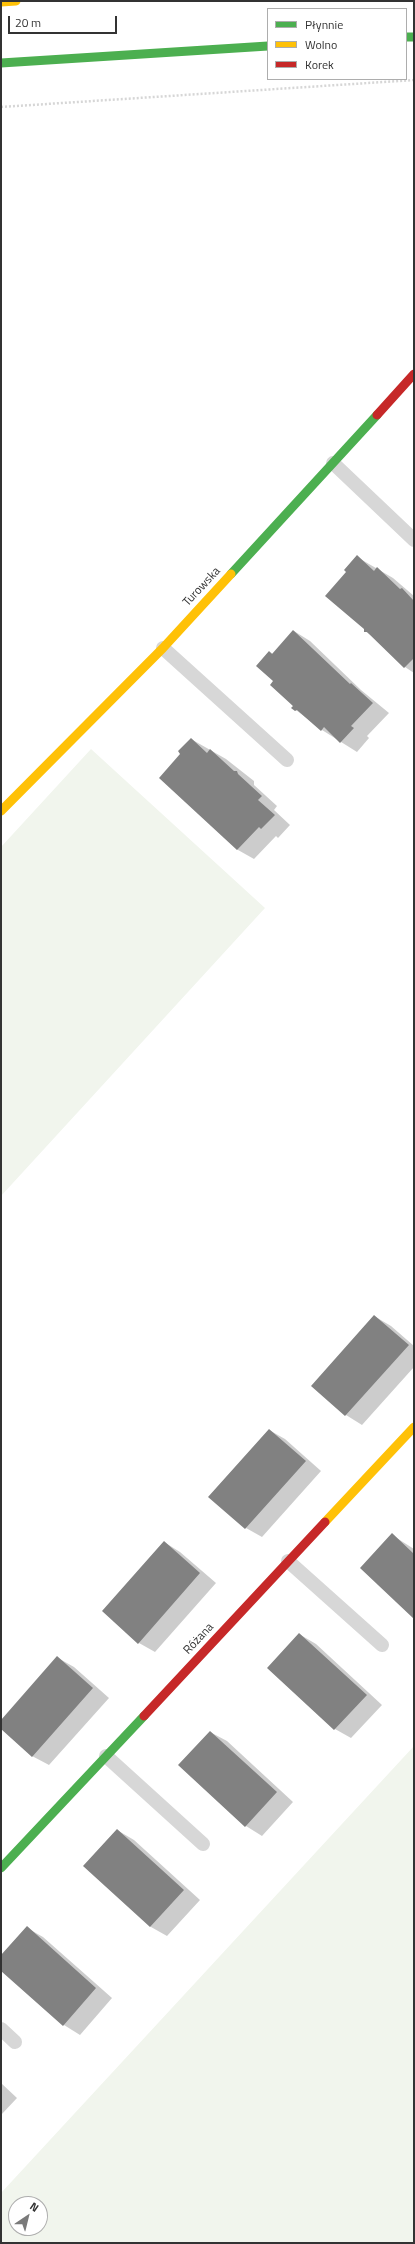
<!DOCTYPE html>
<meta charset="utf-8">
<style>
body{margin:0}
#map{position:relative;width:415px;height:2244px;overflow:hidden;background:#fff;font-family:"Titillium Web",sans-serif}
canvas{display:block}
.frame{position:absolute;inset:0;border:2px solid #333;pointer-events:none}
.legend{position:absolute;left:267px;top:8px;width:140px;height:72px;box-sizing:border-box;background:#fff;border:1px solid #adadad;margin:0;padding:5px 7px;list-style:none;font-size:12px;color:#333}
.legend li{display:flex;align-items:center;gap:8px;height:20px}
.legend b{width:20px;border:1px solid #adadad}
.north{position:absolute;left:8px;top:2196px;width:40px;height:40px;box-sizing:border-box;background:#fff;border:1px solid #adadad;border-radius:50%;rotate:35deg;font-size:11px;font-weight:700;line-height:16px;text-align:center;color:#333}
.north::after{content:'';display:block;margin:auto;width:14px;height:18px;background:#7a7a7a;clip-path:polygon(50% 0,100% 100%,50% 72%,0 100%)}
.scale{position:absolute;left:8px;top:16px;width:109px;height:18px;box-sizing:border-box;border:2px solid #333;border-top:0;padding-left:5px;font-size:12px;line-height:14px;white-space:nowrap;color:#333;-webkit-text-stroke:3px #fff;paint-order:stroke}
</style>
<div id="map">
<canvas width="415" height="2244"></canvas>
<div class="frame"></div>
<ul class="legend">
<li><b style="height:5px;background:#4caf50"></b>Płynnie</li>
<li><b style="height:5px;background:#ffc107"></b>Wolno</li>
<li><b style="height:5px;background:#c62828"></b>Korek</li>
</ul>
<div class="north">N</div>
<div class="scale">20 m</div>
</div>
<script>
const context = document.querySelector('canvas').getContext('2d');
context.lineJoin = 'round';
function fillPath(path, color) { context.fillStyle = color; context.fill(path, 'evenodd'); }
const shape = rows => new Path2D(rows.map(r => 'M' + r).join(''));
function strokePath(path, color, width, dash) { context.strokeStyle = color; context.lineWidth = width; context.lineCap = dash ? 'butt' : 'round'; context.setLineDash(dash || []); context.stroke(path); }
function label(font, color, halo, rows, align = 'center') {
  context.font = font + ' "Titillium Web",sans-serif'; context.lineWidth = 4; context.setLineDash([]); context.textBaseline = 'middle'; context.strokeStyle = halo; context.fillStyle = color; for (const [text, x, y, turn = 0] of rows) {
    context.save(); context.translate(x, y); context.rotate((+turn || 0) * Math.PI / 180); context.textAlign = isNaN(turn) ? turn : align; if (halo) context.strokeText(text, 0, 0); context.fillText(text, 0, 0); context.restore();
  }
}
const green = shape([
 [91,749,265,908,1,1196,1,847],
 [414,1746,414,2243,1,2243,1,2193],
 [16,2204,40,2204,40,2228,16,2228]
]);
const shadow = shape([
 [357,557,393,578,414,596,414,673,405,667,372,636,365,631,347,572],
 [294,631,310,641,361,690,389,713,367,736,369,738,357,752,322,730,296,710,274,681,270,652,273,654],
 [191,739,226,759,254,781,254,785,277,806,274,810,290,825,278,838,276,836,254,859,238,850,160,778,181,754],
 [374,1316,391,1326,414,1346,414,1367,362,1425,346,1415,313,1386],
 [269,1430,285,1439,321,1471,262,1537,246,1528],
 [392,1535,414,1549,414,1617],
 [164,1542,180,1552,216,1583,155,1652,139,1643],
 [299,1634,316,1644,382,1705,351,1738,335,1729,269,1668],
 [58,1658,74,1667,109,1698,49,1765,32,1756,1,1728,1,1722],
 [210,1732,227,1741,293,1802,262,1836,246,1826],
 [117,1830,134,1840,200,1900,167,1936,151,1927,85,1866],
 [27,1928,43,1937,112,1998,80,2035,64,2025,1,1970,1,1957],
 [1,2083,17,2098,1,2115]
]);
const building = shape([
 [357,555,374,571,377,567,400,589,402,588,414,601,414,658,404,668,367,632,364,632,364,629,325,596,346,572,344,570],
 [293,630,350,684,351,683,373,703,351,726,354,728,340,743,324,727,321,731,297,710,295,711,291,708,293,706,270,685,273,681,256,666,269,651,272,654],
 [191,738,207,753,210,749,234,771,237,771,238,774,262,796,258,800,275,815,261,829,259,827,237,850,159,778,180,754,178,751],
 [374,1315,409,1345,345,1416,311,1386],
 [269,1429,306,1461,245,1529,208,1497],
 [392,1533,414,1554,414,1619,360,1568],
 [164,1541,200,1573,138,1644,102,1611],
 [299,1633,367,1695,334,1730,267,1668],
 [57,1656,93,1688,32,1757,1,1729,1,1720],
 [210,1731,277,1792,245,1827,178,1765],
 [117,1829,184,1890,150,1927,83,1866],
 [27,1926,96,1988,63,2026,1,1971,1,1955]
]);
const path = shape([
 [1,107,414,80]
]);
const lane = shape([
 [333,463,414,540],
 [163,648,287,760],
 [288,1561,382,1645],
 [106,1756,203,1844],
 [1,2029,15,2042]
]);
const fast = shape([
 [406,37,414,37],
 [1,63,268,46],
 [231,574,377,415],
 [1,1868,144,1716]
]);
const slow = shape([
 [1,2,16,1],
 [1,811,163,648,231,574],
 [325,1522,414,1427]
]);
const jam = shape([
 [377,415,414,374],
 [144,1716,325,1522]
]);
const streetNames = [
 ["Turowska",202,587,-47],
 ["Różana",199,1639,-47]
];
fillPath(green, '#f1f5ed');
fillPath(shadow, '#0003');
fillPath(building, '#818181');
strokePath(path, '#d6d6d6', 2.5, [2, 2]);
strokePath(lane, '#d7d7d7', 14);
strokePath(fast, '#4caf50', 9);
strokePath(slow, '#ffc107', 9);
strokePath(jam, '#c62828', 9);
label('12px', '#333', '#fff', streetNames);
</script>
